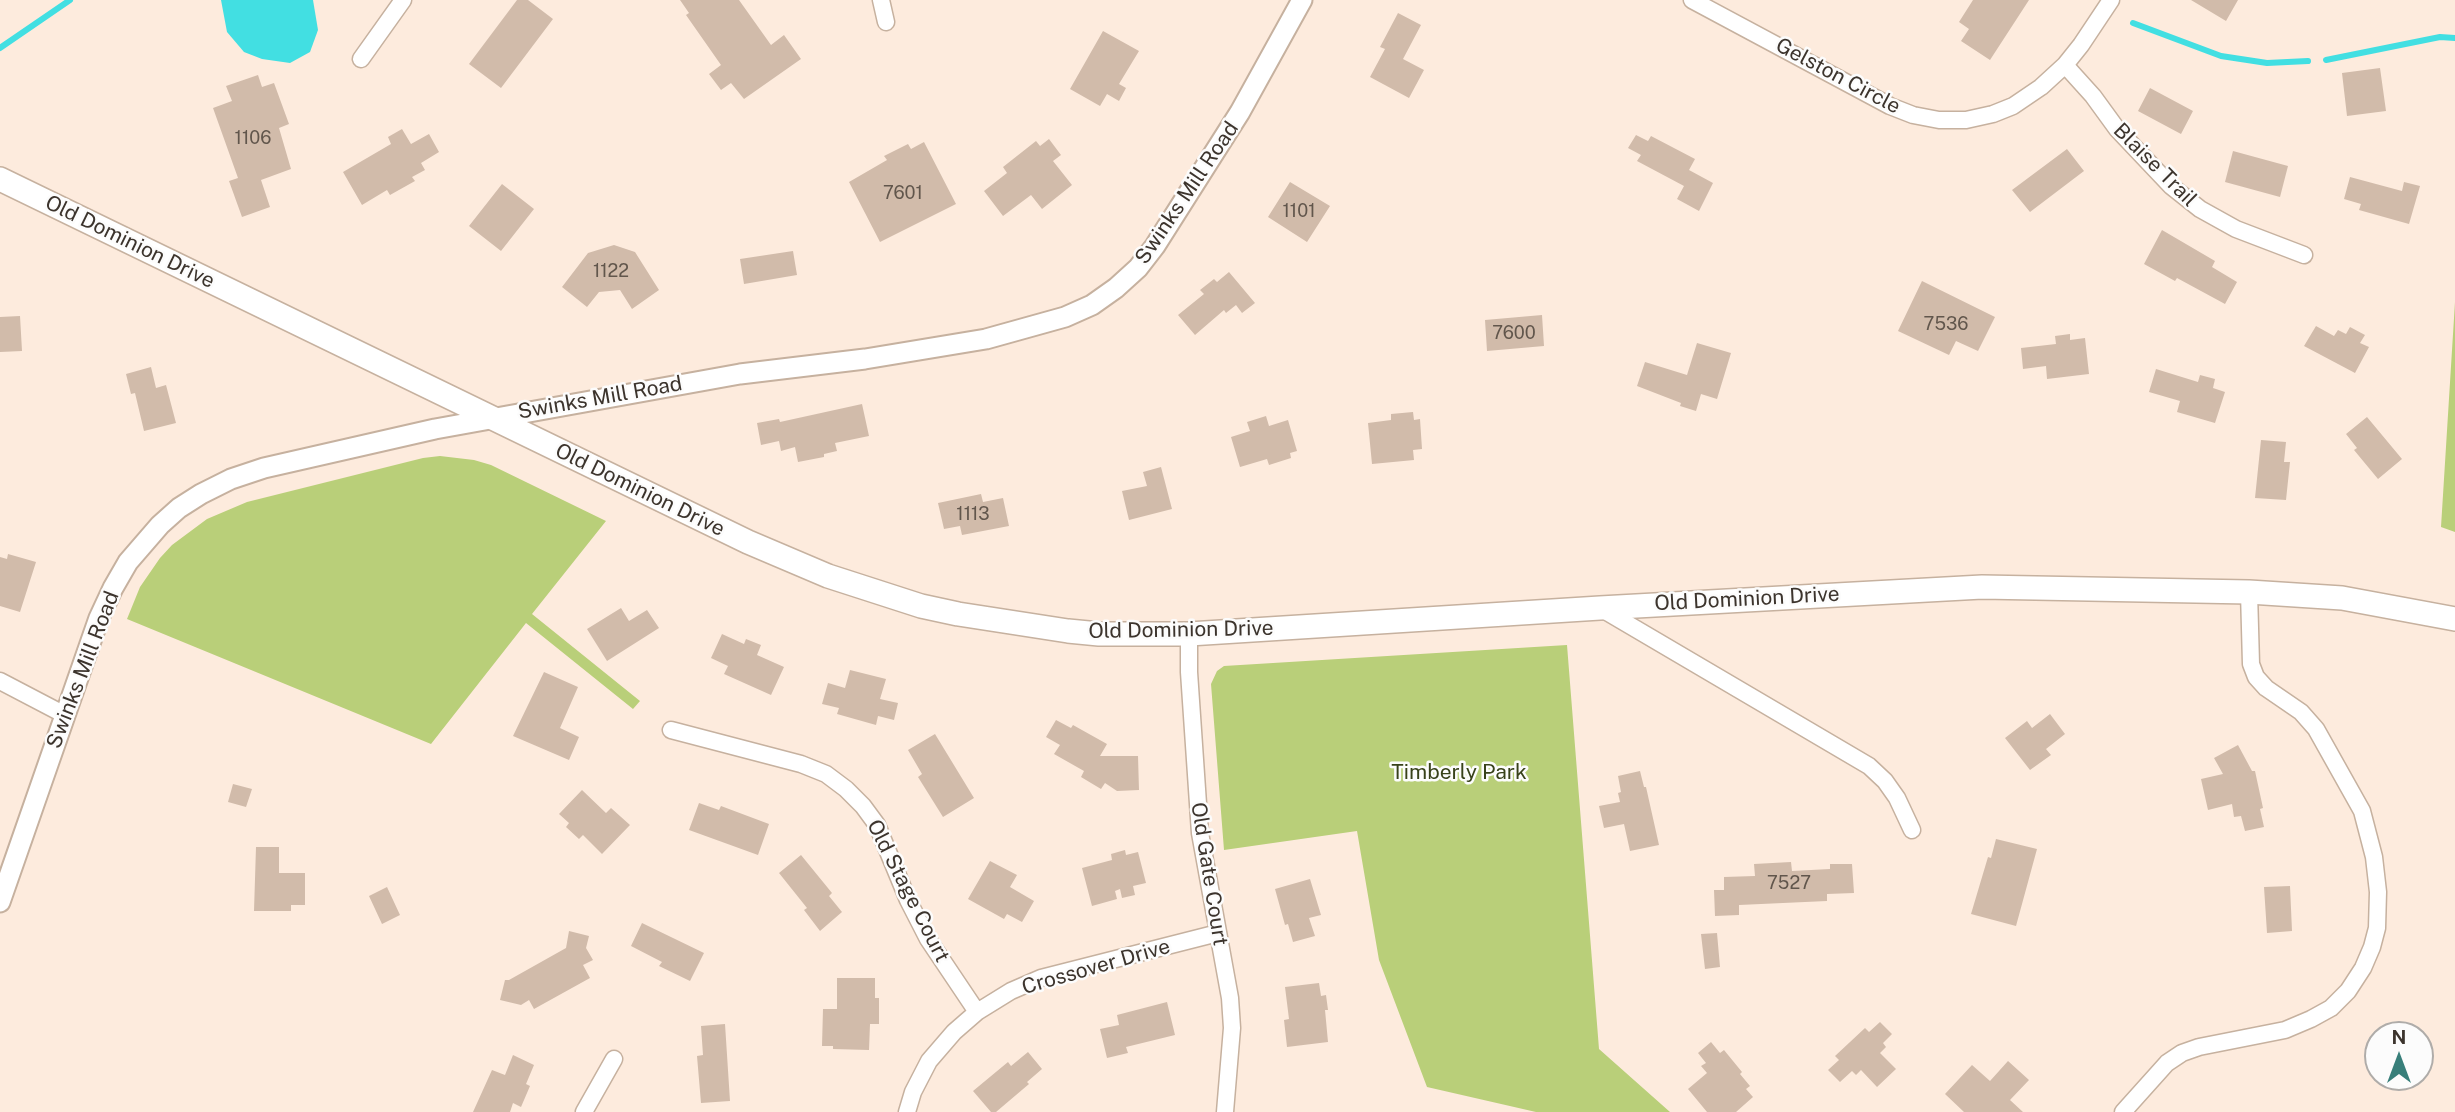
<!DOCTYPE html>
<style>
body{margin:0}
#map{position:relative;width:2455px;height:1112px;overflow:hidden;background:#fdebdd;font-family:"Public Sans",sans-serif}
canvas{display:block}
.north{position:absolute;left:2364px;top:1021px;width:70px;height:70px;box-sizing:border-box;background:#fcfcfc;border:2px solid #afaca9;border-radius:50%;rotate:0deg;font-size:19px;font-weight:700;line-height:28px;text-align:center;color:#3c342d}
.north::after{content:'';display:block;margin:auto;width:24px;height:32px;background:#387f7a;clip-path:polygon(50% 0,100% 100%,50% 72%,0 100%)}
</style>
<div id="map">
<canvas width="2455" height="1112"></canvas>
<div class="north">N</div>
</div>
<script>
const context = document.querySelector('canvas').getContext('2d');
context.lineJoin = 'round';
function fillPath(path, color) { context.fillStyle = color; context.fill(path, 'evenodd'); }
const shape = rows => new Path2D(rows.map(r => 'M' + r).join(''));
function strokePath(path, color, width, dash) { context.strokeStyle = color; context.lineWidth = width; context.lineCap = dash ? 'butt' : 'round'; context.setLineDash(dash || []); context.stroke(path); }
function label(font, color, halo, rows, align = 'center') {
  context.font = font + ' "Public Sans",sans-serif'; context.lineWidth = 5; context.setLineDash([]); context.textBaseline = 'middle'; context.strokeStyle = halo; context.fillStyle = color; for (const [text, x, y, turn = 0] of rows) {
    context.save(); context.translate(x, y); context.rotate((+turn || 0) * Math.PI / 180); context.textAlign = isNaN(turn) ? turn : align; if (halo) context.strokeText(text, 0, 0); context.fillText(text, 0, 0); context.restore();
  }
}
const green = shape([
 [2455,302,2455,532,2441,527],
 [440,456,474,460,491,465,606,521,532,614,640,701,633,709,526,623,431,744,127,619,140,587,160,558,172,545,207,519,247,502,423,458],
 [1567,645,1599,1049,1670,1112,1536,1112,1427,1087,1379,960,1357,831,1224,850,1211,684,1217,671,1224,666]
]);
const water = shape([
 [221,0,313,0,318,30,310,52,290,63,262,59,244,52,227,32]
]);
const stream = shape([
 [2133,23,2221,56,2267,63,2308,61],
 [0,48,70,0],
 [2326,60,2440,37,2455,38]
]);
const building = shape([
 [517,0,528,0,553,19,501,88,469,64],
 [680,0,739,0,771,45,784,35,801,59,744,99,731,83,721,90,709,74,721,65,686,15,689,13],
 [1973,0,2029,0,1990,60,1961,41,1969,29,1959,22],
 [2191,0,2238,0,2226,21],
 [1398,13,1421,25,1403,59,1424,70,1409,98,1370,77,1385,49,1380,47],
 [1103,31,1139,51,1119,84,1126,88,1119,101,1107,94,1100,106,1070,89],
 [2380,68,2386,111,2347,116,2342,73],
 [258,75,262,87,274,83,289,124,279,128,291,169,261,180,270,207,242,217,229,181,238,178,213,108,232,101,226,86],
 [2150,88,2193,111,2181,134,2138,111],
 [402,129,411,144,429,134,439,152,421,163,425,170,412,177,415,181,390,195,387,190,362,205,343,172,391,144,388,137],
 [1636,135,1648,141,1651,136,1695,159,1689,170,1713,183,1699,211,1677,199,1684,186,1637,161,1641,155,1628,148],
 [1049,139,1061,155,1053,161,1072,185,1042,209,1031,195,1003,216,984,191,1007,173,1003,167,1036,141,1040,146],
 [924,142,956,204,880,242,849,182,887,160,884,156,908,144,911,149],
 [2067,149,2084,171,2030,212,2012,190],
 [2233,151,2288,166,2280,197,2225,182],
 [2350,177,2402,191,2404,182,2420,186,2409,224,2359,210,2361,204,2344,199],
 [1290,182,1330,206,1307,242,1268,217],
 [502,184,534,209,501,251,469,226],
 [2162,230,2215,261,2212,267,2237,282,2225,304,2177,278,2175,281,2144,264],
 [614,245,635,252,659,290,632,309,620,290,599,292,587,307,562,287,588,253],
 [793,251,797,275,744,284,740,259],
 [1229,272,1255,303,1242,313,1236,305,1226,313,1224,310,1195,335,1178,315,1204,294,1200,290,1214,279,1217,282],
 [1922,281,1995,317,1978,351,1956,341,1949,355,1898,331],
 [1542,315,1544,346,1487,351,1485,320],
 [20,316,22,351,0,352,0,317],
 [2316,326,2334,336,2338,330,2346,334,2350,327,2365,335,2360,343,2369,347,2355,373,2304,346],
 [2070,334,2070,340,2085,338,2089,374,2047,379,2046,366,2023,369,2021,348,2056,344,2055,336],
 [1697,343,1731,353,1717,399,1701,394,1696,411,1680,406,1681,403,1637,386,1645,362,1687,375],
 [151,367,156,388,166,385,176,423,144,431,135,393,131,394,126,374],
 [2156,369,2198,382,2200,375,2215,379,2213,388,2225,392,2215,423,2177,412,2180,401,2149,392],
 [862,404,869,436,835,443,837,451,824,454,824,457,798,462,795,447,781,451,779,441,761,445,757,423,779,419,780,422],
 [1413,412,1414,420,1420,419,1422,449,1413,450,1414,460,1372,464,1368,423,1391,420,1391,414],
 [1266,416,1269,426,1288,420,1297,451,1290,453,1291,458,1269,465,1267,459,1240,467,1231,437,1250,431,1247,422],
 [2367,417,2402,459,2378,479,2354,450,2357,448,2346,434],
 [2261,440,2286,442,2284,462,2290,462,2286,500,2255,498],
 [1161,467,1172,509,1129,520,1122,491,1147,486,1143,472],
 [981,494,983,502,1003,498,1009,526,962,535,960,526,944,529,938,503],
 [8,554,36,562,20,612,0,606,0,557,7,559],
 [621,608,629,621,647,610,659,628,607,661,587,629],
 [722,634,744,644,746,639,761,645,757,655,784,667,771,695,724,674,728,666,711,658],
 [850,670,886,679,880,699,898,703,894,720,878,716,876,725,837,714,839,708,822,704,828,683,845,688],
 [544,672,578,687,560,728,579,737,569,760,513,736],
 [2050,714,2065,734,2046,749,2051,755,2030,770,2005,738,2027,721,2032,728],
 [1056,720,1071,728,1073,725,1107,744,1100,756,1138,756,1139,790,1117,791,1105,783,1101,789,1081,777,1084,771,1054,754,1060,745,1046,737],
 [935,734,974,798,943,817,918,777,922,774,908,750],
 [2238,745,2252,771,2255,771,2263,808,2260,809,2264,827,2245,831,2241,816,2234,817,2232,804,2208,810,2201,779,2223,774,2214,758],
 [1640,771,1644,787,1646,787,1659,845,1630,851,1624,824,1604,828,1599,806,1620,802,1618,793,1621,792,1618,776],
 [233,784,252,789,246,807,228,802],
 [582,790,606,813,611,808,630,825,602,854,583,835,579,839,566,827,569,823,559,814],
 [699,803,719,810,721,806,769,824,758,855,689,830],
 [1996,839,2037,849,2016,926,1971,914,1988,857,1991,858],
 [256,847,279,847,279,873,305,873,305,905,291,905,291,911,254,911],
 [1125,850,1126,855,1138,852,1146,883,1133,886,1135,895,1122,898,1120,889,1115,891,1117,899,1092,906,1082,868,1112,860,1111,854],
 [801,855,832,893,829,896,842,912,820,931,804,910,807,908,779,873],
 [990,861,1017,875,1010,887,1034,901,1022,922,1007,914,1004,919,968,899],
 [1791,862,1792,871,1830,869,1830,864,1852,864,1854,893,1827,894,1827,901,1739,905,1739,915,1715,916,1714,890,1724,890,1724,877,1755,876,1754,864],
 [1310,879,1321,915,1309,918,1315,936,1293,942,1288,924,1285,925,1275,889],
 [2290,886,2292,931,2267,933,2264,887],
 [387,887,400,915,382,924,369,896],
 [642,923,704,953,690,981,659,966,662,962,631,946],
 [569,931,589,936,586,948,593,960,583,965,590,978,534,1009,529,1000,521,1005,500,1000,505,980,509,980,566,948],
 [1717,933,1720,967,1705,969,1701,934],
 [837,978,875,978,875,998,879,998,879,1024,870,1024,869,1050,833,1049,833,1046,822,1046,823,1009,837,1009],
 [1319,983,1321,996,1326,995,1328,1010,1325,1010,1328,1042,1287,1047,1284,1020,1289,1019,1285,987],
 [1167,1002,1175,1035,1126,1047,1128,1053,1107,1058,1100,1029,1119,1025,1117,1015],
 [1880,1022,1892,1034,1883,1043,1886,1047,1880,1053,1896,1069,1877,1087,1861,1070,1856,1075,1852,1071,1840,1082,1828,1070,1839,1060,1835,1056,1865,1028,1869,1032],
 [725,1024,730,1101,701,1103,697,1056,703,1055,701,1026],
 [1711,1042,1720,1053,1724,1050,1742,1072,1740,1074,1750,1086,1746,1089,1753,1097,1736,1112,1707,1112,1688,1089,1707,1073,1701,1066,1706,1063,1698,1053],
 [1028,1052,1042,1069,1027,1082,1029,1084,996,1112,991,1112,973,1091,1008,1062,1011,1066],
 [513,1055,534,1065,526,1084,530,1086,521,1107,513,1103,510,1112,473,1112,492,1070,505,1075],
 [2008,1061,2029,1080,2010,1100,2023,1112,1964,1112,1945,1094,1972,1065,1990,1081]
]);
const minor = shape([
 [881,0,886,22],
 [1692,0,1890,106,1913,115,1939,120,1966,120,1993,114,2013,106,2041,87,2065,65,2081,45,2111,0],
 [361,59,403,0],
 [2065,65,2093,96,2117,129,2171,186,2200,209,2236,229,2304,255],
 [1602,609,1869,766,1885,781,1897,798,1912,830],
 [1189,634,1189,672,1200,833,1230,998,1232,1028,1225,1112],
 [0,681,65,715],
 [671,730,801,764,826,774,846,789,863,806,877,825,908,900,928,939,977,1012],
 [584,1112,614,1059],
 [907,1112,913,1092,929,1061,954,1032,977,1012,1011,991,1041,978,1218,933],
 [2123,1112,2167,1063,2182,1053,2199,1047,2285,1030,2311,1019,2331,1008,2348,991,2363,968,2372,947,2377,928,2378,892,2374,857,2362,811,2316,729,2301,712,2266,688,2256,677,2251,664,2249,592]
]);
const tertiary = shape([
 [0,902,99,618,113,588,128,562,160,525,179,508,201,494,231,479,264,468,435,429,740,374,865,359,986,339,1065,317,1092,305,1116,288,1138,268,1155,246,1240,112,1302,0]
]);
const secondary = shape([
 [0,179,748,542,828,576,921,606,958,614,1068,631,1099,634,1189,634,1600,608,1982,587,2249,592,2342,598,2455,619]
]);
const numberNames = [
 ["1106",253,138],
 ["7601",903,193],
 ["1101",1299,211],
 ["1122",611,271],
 ["7536",1946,324],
 ["7600",1514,333],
 ["1113",973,514],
 ["7527",1789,883]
];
const streetNames = [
 ["Gelston Circle",1838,76,28],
 ["Blaise Trail",2155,165,45],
 ["Swinks Mill Road",1187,193,-56],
 ["Old Dominion Drive",130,242,26],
 ["Swinks Mill Road",600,398,-10],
 ["Old Dominion Drive",640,490,26],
 ["Old Dominion Drive",1747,599,-3],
 ["Old Dominion Drive",1181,630,-1],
 ["Swinks Mill Road",83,670,-69],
 ["Old Gate Court",1209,874,81],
 ["Old Stage Court",908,891,63],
 ["Crossover Drive",1096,967,-16]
];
const parkNames = [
 ["Timberly Park",1459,773]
];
fillPath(green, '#b9cf79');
fillPath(water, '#42dfe2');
strokePath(stream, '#42dfe2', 6);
fillPath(building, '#d1bbaa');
strokePath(minor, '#c6b19f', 19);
strokePath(tertiary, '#c6b19f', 23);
strokePath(secondary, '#c6b19f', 26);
strokePath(minor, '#fff', 16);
strokePath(tertiary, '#fff', 19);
strokePath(secondary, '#fff', 23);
label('18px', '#61564c', null, numberNames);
label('21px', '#3c342d', '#fcfcfc', streetNames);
label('21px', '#38421a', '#fcfcfc', parkNames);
</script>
